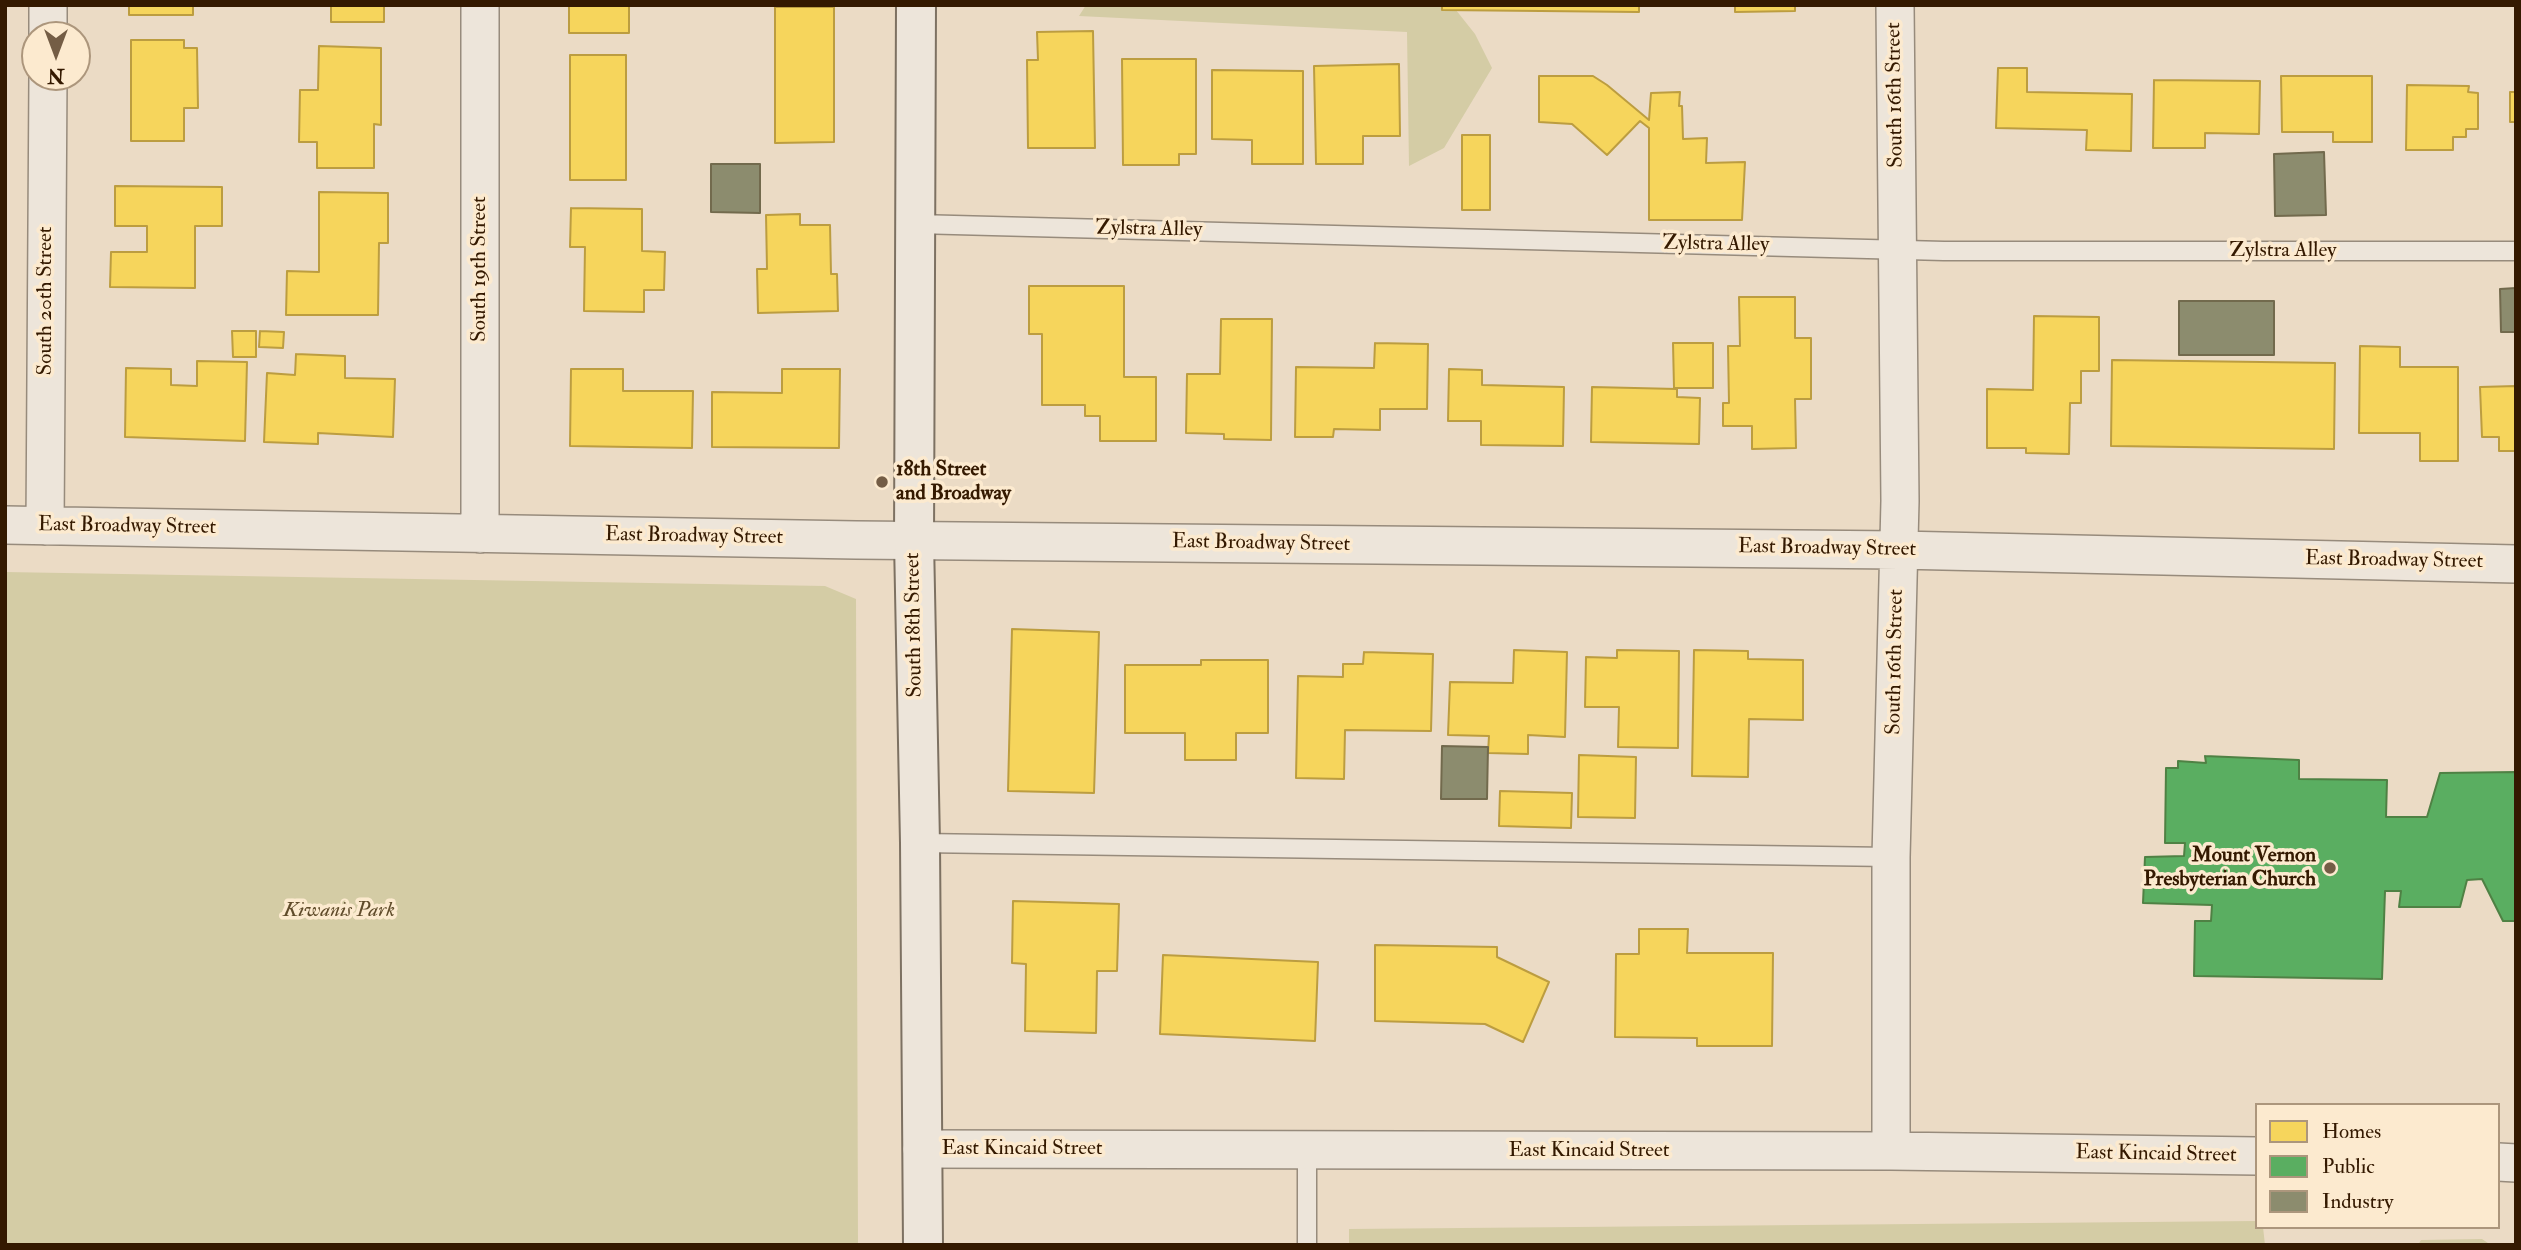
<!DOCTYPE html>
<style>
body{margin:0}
#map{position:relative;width:2521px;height:1250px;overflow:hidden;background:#ebdbc5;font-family:"IM FELL Double Pica",serif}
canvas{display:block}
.frame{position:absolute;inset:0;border:7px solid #341900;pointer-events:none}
.legend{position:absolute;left:2255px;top:1103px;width:245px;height:126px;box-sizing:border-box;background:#fceacf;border:2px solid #ac967c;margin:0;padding:9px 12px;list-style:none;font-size:21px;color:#341900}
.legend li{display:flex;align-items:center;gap:14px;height:35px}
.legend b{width:35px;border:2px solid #ac967c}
.north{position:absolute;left:21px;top:21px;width:70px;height:70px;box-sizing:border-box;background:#fceacf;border:2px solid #ac967c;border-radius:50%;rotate:180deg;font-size:19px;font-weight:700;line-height:28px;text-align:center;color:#341900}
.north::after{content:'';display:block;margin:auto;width:24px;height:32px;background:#745d45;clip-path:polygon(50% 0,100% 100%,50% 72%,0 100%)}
</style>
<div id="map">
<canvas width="2521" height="1250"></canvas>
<div class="frame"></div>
<ul class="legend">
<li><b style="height:19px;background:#f6d55c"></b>Homes</li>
<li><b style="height:19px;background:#5aae61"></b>Public</li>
<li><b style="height:19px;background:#8c8c6e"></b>Industry</li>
</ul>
<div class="north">N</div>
</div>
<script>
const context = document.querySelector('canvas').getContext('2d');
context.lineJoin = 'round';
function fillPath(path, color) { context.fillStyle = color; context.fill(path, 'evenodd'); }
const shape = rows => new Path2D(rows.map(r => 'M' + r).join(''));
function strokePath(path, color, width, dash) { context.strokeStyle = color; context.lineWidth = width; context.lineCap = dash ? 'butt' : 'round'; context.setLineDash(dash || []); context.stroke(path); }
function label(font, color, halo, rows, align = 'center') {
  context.font = font + ' "IM FELL Double Pica",serif'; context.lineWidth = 7; context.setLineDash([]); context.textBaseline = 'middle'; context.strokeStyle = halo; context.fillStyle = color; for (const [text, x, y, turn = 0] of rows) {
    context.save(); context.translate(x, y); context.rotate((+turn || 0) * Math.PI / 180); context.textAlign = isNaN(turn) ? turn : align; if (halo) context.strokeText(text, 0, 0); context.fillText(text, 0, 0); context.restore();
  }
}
const green = shape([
 [1086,5,1452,5,1475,34,1492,68,1444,148,1409,166,1407,32,1079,16],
 [5,572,825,586,856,599,858,1245,5,1245],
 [2257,1221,2257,1227,2263,1227,2265,1245,1349,1245,1349,1229],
 [2482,1239,2491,1245,2418,1245,2421,1240]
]);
const homes = shape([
 [129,5,193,5,193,15,129,15,129,5],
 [331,5,384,5,384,22,331,22,331,5],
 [569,5,629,5,629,33,569,33,569,5],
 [1442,5,1639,5,1639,12,1442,10,1442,5],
 [1735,5,1795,5,1795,11,1735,12,1735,5],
 [775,7,834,7,834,142,775,143,775,7],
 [1093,31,1095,148,1028,148,1027,60,1038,60,1037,32,1093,31],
 [131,40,184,40,184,48,197,48,198,108,184,108,184,141,131,141,131,40],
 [319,46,381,48,381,125,374,124,374,168,317,168,317,142,299,142,300,90,318,90,319,46],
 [570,55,626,55,626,180,570,180,570,55],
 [1122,59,1196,59,1196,154,1179,154,1179,165,1123,165,1122,59],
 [1399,64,1400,136,1363,136,1363,164,1316,164,1314,66,1399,64],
 [1998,68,2027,68,2027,92,2132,94,2131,151,2086,150,2087,130,1996,128,1998,68],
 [1212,70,1303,71,1303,164,1252,164,1252,140,1212,139,1212,70],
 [1539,76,1593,76,1607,85,1649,120,1651,93,1680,92,1679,106,1682,106,1683,139,1707,138,1706,163,1745,162,1742,220,1649,220,1649,128,1640,121,1607,155,1572,124,1539,122,1539,76],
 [2281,76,2372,76,2372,142,2333,142,2333,132,2282,132,2281,76],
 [2154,80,2260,81,2259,134,2205,133,2205,148,2153,148,2154,80],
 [2407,85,2469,86,2468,92,2478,93,2478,129,2466,129,2466,137,2453,137,2453,150,2406,150,2407,85],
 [2510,92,2516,92,2516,122,2510,122,2510,92],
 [1462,135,1490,135,1490,210,1462,210,1462,135],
 [115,186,222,187,222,226,195,226,195,288,110,287,111,252,147,252,147,226,115,226,115,186],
 [319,192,388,193,388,243,379,243,378,315,286,315,287,271,319,272,319,192],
 [571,208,642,209,642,251,665,252,664,290,644,290,644,312,584,311,585,247,570,247,571,208],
 [800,214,800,225,830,225,831,274,837,274,838,311,758,313,757,269,767,269,766,215,800,214],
 [1029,286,1124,286,1124,377,1156,377,1156,441,1100,441,1100,416,1085,416,1085,405,1042,405,1042,334,1029,334,1029,286],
 [1739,297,1795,297,1795,338,1811,338,1811,399,1795,399,1796,448,1752,449,1752,426,1723,426,1723,403,1729,403,1728,346,1740,346,1739,297],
 [2034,316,2099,317,2099,371,2081,371,2081,403,2070,403,2069,454,2026,453,2026,448,1987,448,1987,389,2033,390,2034,316],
 [1221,319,1272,319,1271,440,1224,439,1224,434,1186,433,1187,374,1220,374,1221,319],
 [232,331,256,331,256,357,233,357,232,331],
 [260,331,284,332,283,348,259,347,260,331],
 [1375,343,1428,344,1427,409,1380,409,1380,430,1334,429,1333,437,1295,437,1296,367,1374,368,1375,343],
 [1673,343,1713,343,1713,388,1674,388,1673,343],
 [2360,346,2400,347,2400,367,2458,367,2458,461,2420,461,2420,433,2359,433,2360,346],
 [296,354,345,356,345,378,395,379,393,437,318,433,318,444,264,442,267,373,295,375,296,354],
 [2112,360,2335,363,2334,449,2111,446,2112,360],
 [197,361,247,362,245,441,125,437,126,368,171,369,171,385,197,386,197,361],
 [571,369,623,369,623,391,693,391,692,448,570,446,571,369],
 [782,369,840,369,839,448,712,447,712,392,782,393,782,369],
 [1449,369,1482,370,1482,385,1564,387,1563,446,1481,445,1481,421,1448,421,1449,369],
 [2516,386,2516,451,2499,451,2499,437,2482,437,2480,387,2516,386],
 [1592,387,1677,389,1677,397,1700,398,1699,444,1591,442,1592,387],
 [1012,629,1099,632,1094,793,1008,791,1012,629],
 [1514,650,1567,652,1565,737,1528,735,1528,754,1488,753,1489,736,1448,735,1450,682,1513,683,1514,650],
 [1617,650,1679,651,1678,748,1618,747,1619,707,1585,707,1586,657,1617,658,1617,650],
 [1694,650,1748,651,1748,659,1803,660,1803,720,1749,719,1748,777,1692,776,1694,650],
 [1364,652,1433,654,1431,731,1345,730,1344,779,1296,778,1298,676,1343,677,1343,664,1363,664,1364,652],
 [1201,660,1268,660,1268,733,1236,733,1236,760,1185,760,1185,733,1125,733,1125,665,1201,665,1201,660],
 [1579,755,1636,757,1635,818,1578,817,1579,755],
 [1500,791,1572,793,1571,828,1499,826,1500,791],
 [1013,901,1119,904,1117,971,1097,971,1096,1033,1025,1031,1026,964,1012,963,1013,901],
 [1639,929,1688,929,1687,953,1773,953,1772,1046,1697,1046,1697,1038,1615,1037,1616,954,1639,954,1639,929],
 [1375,945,1497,947,1497,957,1549,982,1523,1042,1485,1024,1375,1021,1375,945],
 [1163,955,1318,962,1315,1041,1160,1034,1163,955]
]);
const public = shape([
 [2205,756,2299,760,2299,779,2387,780,2386,817,2427,817,2440,773,2516,772,2516,921,2503,921,2482,879,2467,880,2460,907,2399,907,2401,891,2385,891,2382,979,2194,976,2195,921,2211,921,2212,905,2143,903,2145,857,2184,856,2185,843,2165,843,2166,768,2178,768,2178,761,2206,763,2205,756]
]);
const industry = shape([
 [2324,152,2326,215,2275,216,2274,154,2324,152],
 [711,164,760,164,760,213,711,212,711,164],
 [2516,288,2516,332,2501,332,2500,289,2516,288],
 [2179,301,2274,301,2274,355,2179,355,2179,301],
 [1442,746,1488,747,1487,799,1441,799,1442,746]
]);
const lane = shape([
 [916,224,1944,251,2516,251],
 [920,843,1891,857],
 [1307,1245,1307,1150]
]);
const street = shape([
 [480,5,480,534],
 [48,35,48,5],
 [5,525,856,540,1899,550,2516,564],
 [45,526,48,77],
 [922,1149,1891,1151,2257,1156],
 [1891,1151,1891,857,1900,501,1895,5],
 [2498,1162,2516,1163]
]);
const secondary = shape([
 [916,5,914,541,920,843,923,1245]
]);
const markers = [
 [882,482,7,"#745d45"],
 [2330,868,7,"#745d45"]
];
const streetNames = [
 ["South 16th Street",1896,95,-91],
 ["Zylstra Alley",1149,230,1],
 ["Zylstra Alley",1716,245,1],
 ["Zylstra Alley",2283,251],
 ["South 19th Street",480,269,-90],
 ["South 20th Street",46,301,-90],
 ["East Broadway Street",127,527,1],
 ["East Broadway Street",694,537,1],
 ["East Broadway Street",1261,544,1],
 ["East Broadway Street",1827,549,1],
 ["East Broadway Street",2394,561,1],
 ["South 18th Street",915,625,-91],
 ["South 16th Street",1896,662,-89],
 ["East Kincaid Street",1022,1149],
 ["East Kincaid Street",1589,1151],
 ["East Kincaid Street",2156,1155,1]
];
const poiNames = [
 ["18th Street",896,470],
 ["and Broadway",896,494],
 ["Mount Vernon",2316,856,"right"],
 ["Presbyterian Church",2316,880,"right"]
];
const parkNames = [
 ["Kiwanis Park",339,911]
];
fillPath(green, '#d4cca5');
fillPath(homes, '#f6d55c');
strokePath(homes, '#bc9d40', 2);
fillPath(public, '#5aae61');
strokePath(public, '#4f8144', 2);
fillPath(industry, '#8c8c6e');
strokePath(industry, '#726a4d', 2);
strokePath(lane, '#978b7c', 21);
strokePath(street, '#978b7c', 40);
strokePath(secondary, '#7d7162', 42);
strokePath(lane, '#ede5da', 18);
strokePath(street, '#ede5da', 37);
strokePath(secondary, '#ede5da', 38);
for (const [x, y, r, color] of markers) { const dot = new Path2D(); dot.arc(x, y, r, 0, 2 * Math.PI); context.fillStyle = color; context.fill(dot); strokePath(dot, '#fceacf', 2.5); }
label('21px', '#341900', '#fceacf', streetNames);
label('bold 21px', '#341900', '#fceacf', poiNames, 'left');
label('italic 21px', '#5f4b2a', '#fceacf', parkNames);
</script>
